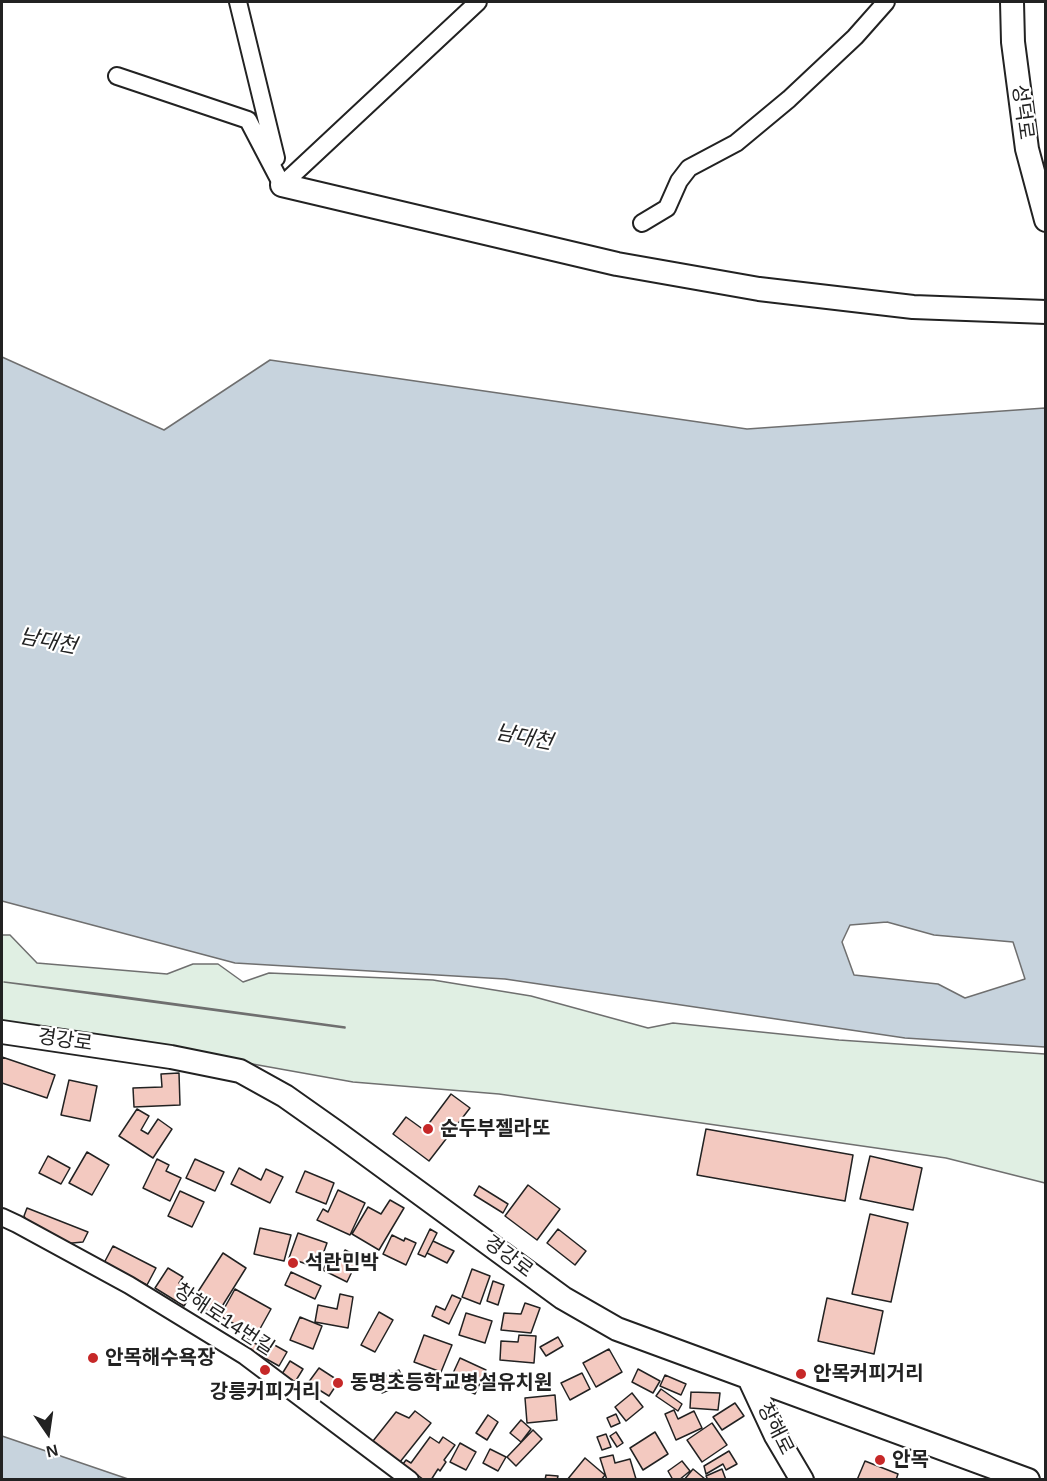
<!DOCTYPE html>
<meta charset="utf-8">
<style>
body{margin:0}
#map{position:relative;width:1047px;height:1481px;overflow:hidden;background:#fff;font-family:Arial,sans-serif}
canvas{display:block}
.frame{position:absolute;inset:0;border:3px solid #222;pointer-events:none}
.north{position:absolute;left:18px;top:1403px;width:60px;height:60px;-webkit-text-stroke:4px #fff;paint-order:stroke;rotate:167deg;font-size:16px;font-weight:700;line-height:24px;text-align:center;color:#222}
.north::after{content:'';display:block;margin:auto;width:21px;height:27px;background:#222;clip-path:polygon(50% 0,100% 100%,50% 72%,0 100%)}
</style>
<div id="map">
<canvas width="1047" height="1481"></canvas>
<div class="frame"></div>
<div class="north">N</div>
</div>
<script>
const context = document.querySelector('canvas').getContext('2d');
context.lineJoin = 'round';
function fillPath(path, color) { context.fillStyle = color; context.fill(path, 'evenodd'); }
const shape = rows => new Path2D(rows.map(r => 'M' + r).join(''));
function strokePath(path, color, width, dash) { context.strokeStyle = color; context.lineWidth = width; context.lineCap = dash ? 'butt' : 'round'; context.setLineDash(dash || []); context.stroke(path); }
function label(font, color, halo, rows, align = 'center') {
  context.font = font + ' Arial,"Noto Sans KR",sans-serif'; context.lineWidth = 4.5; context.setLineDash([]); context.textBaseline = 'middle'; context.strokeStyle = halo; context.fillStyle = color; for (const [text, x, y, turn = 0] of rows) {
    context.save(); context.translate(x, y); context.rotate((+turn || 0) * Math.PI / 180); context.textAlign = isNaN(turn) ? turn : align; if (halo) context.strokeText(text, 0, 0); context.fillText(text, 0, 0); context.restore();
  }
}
const green = shape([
 [2,935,10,935,37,963,167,974,193,964,218,964,243,982,269,973,433,980,531,996,648,1028,673,1023,839,1040,1045,1054,1045,1183,946,1158,499,1094,353,1082,152,1046,2,1025,2,935],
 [4,982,111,995,345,1027,345,1028,4,982]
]);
const water = shape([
 [2,357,164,430,270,360,747,429,1045,408,1045,1047,905,1038,505,979,235,963,2,901,2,357],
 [887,922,934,935,1013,942,1025,979,965,998,938,984,854,975,842,942,850,925,887,922],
 [2,1436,128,1479,2,1479,2,1436]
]);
const building = shape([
 [2,1057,55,1075,47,1098,2,1083,2,1057],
 [179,1073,180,1105,134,1107,133,1088,162,1087,161,1074,179,1073],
 [69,1080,97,1086,90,1121,61,1115,69,1080],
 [451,1094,470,1108,429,1161,393,1134,406,1117,424,1130,451,1094],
 [137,1109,149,1116,141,1130,148,1134,158,1119,172,1129,153,1158,119,1136,137,1109],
 [706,1129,853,1155,845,1201,697,1175,706,1129],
 [87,1152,109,1165,92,1195,69,1183,87,1152],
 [48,1156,70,1168,61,1184,39,1173,48,1156],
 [870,1156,922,1168,913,1210,860,1199,870,1156],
 [157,1159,169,1165,166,1171,181,1178,170,1201,143,1188,157,1159],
 [195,1159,224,1172,215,1191,186,1178,195,1159],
 [239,1168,261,1180,266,1169,283,1177,270,1203,231,1184,239,1168],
 [305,1171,334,1183,326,1204,296,1192,305,1171],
 [528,1185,560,1209,537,1240,505,1216,528,1185],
 [479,1186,508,1204,503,1213,474,1195,479,1186],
 [338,1190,365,1203,350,1235,317,1220,323,1209,328,1212,338,1190],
 [180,1191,204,1202,192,1227,168,1216,180,1191],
 [390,1200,404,1208,379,1250,352,1234,368,1207,381,1214,390,1200],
 [27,1208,88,1232,83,1242,62,1244,28,1223,24,1216,27,1208],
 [870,1214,908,1223,891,1302,852,1294,870,1214],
 [260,1228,291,1235,284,1261,254,1254,260,1228],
 [430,1229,437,1233,425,1257,418,1254,430,1229],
 [558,1229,586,1251,575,1265,547,1243,558,1229],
 [298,1233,327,1243,318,1268,289,1258,298,1233],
 [392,1235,404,1241,405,1238,416,1243,406,1265,383,1254,392,1235],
 [433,1241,454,1251,447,1263,427,1253,433,1241],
 [113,1246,156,1268,147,1285,104,1263,113,1246],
 [345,1250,359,1257,347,1282,323,1270,330,1255,340,1260,345,1250],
 [223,1253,246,1268,216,1316,192,1301,223,1253],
 [168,1268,183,1277,179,1283,193,1292,184,1306,155,1288,168,1268],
 [472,1269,490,1276,480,1304,462,1297,472,1269],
 [291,1272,321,1286,315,1299,285,1285,291,1272],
 [493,1281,504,1285,498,1305,487,1301,493,1281],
 [235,1289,271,1309,256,1336,220,1316,235,1289],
 [340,1294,353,1297,348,1328,315,1322,318,1305,337,1309,340,1294],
 [452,1295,461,1299,449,1324,432,1316,436,1306,445,1310,452,1295],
 [827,1298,883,1311,874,1354,818,1341,827,1298],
 [525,1303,540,1308,531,1333,501,1330,504,1313,521,1314,525,1303],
 [379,1312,393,1320,375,1352,361,1345,379,1312],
 [466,1313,492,1321,485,1343,459,1335,466,1313],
 [300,1317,322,1326,313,1349,290,1340,300,1317],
 [424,1335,452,1345,441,1372,414,1362,424,1335],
 [519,1335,536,1336,534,1363,500,1360,501,1341,518,1342,519,1335],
 [558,1337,563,1346,546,1356,540,1347,558,1337],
 [262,1338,287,1352,279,1366,243,1346,247,1339,258,1345,262,1338],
 [609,1349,622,1372,596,1387,583,1363,609,1349],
 [460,1358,486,1370,475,1394,449,1382,460,1358],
 [290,1361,303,1369,295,1382,282,1374,290,1361],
 [319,1368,339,1381,329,1396,308,1383,319,1368],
 [638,1369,660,1381,653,1393,632,1382,638,1369],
 [399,1370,405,1383,382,1393,377,1380,399,1370],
 [582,1373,590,1389,570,1400,561,1383,582,1373],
 [665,1375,686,1384,681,1395,660,1386,665,1375],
 [661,1389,682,1404,678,1411,656,1396,661,1389],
 [691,1392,720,1393,718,1410,690,1408,691,1392],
 [632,1393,643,1407,626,1421,615,1407,632,1393],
 [555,1395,557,1420,527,1423,525,1398,555,1395],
 [735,1403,744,1416,722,1430,713,1417,735,1403],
 [674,1410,678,1419,694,1411,702,1428,676,1440,665,1414,674,1410],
 [415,1411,431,1423,400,1462,373,1441,396,1412,409,1418,415,1411],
 [616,1414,620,1423,611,1427,607,1418,616,1414],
 [488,1415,498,1422,487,1440,476,1433,488,1415],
 [521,1420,531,1429,521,1442,510,1433,521,1420],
 [712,1423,727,1445,702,1462,687,1440,712,1423],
 [533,1430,542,1439,516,1466,507,1457,533,1430],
 [616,1432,623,1443,617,1447,610,1436,616,1432],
 [655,1432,668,1454,643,1470,630,1448,655,1432],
 [606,1434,611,1447,602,1450,597,1437,606,1434],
 [430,1437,439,1443,443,1437,455,1445,444,1460,446,1462,440,1471,438,1469,431,1480,424,1480,403,1464,406,1460,411,1463,430,1437],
 [460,1443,476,1452,466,1470,450,1462,460,1443],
 [490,1449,506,1457,498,1471,483,1463,490,1449],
 [729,1451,737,1464,726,1470,723,1464,706,1474,704,1466,729,1451],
 [613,1455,615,1463,630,1459,636,1479,607,1480,600,1458,613,1455],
 [585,1458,605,1475,601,1480,567,1480,585,1458],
 [682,1461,690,1471,679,1480,673,1480,668,1471,682,1461],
 [865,1461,898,1474,896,1480,857,1480,865,1461],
 [693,1469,705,1479,705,1480,684,1480,693,1469],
 [722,1469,726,1480,708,1480,706,1476,722,1469],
 [546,1475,558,1476,557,1480,545,1480,546,1475]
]);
const street = shape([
 [238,2,276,158],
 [117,76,248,120,282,185],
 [282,185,478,2],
 [642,223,667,208,679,181,689,168,736,143,789,99,855,37,886,2],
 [2,1217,17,1224,129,1285,245,1356,410,1480]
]);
const secondary = shape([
 [1012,2,1013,42,1027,149,1046,220],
 [282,185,617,264,759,289,913,307,1046,312],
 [2,1032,171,1057,240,1071,285,1096,336,1132,563,1298,617,1329,1028,1480],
 [749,1378,776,1436,802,1480]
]);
const markers = [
 [428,1129,6,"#c62828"],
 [293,1263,6,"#c62828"],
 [93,1358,6,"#c62828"],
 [265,1370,6,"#c62828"],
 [801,1374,6,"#c62828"],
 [338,1383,6,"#c62828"],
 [880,1460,6,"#c62828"]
];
const streetNames = [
 ["성덕로",1022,112,82],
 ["경강로",65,1041,8],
 ["경강로",508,1257,37],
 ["창해로14번길",224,1320,33],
 ["창해로",775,1429,63]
];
const poiNames = [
 ["순두부젤라또",440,1129],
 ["석란민박",305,1263],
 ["안목해수욕장",105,1358],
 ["안목커피거리",813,1374],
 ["동명초등학교병설유치원",350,1383],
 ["강릉커피거리",265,1392,"center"],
 ["안목",892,1460]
];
const waterNames = [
 ["남대천",48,642,11],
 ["남대천",524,738,11]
];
fillPath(green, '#e0efe3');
strokePath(green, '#6f6f6f', 1.5);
fillPath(water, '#c7d3dd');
strokePath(water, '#6f6f6f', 1.5);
fillPath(building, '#f3c9c0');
strokePath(building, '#222', 1.5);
strokePath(street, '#222', 20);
strokePath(secondary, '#222', 26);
strokePath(street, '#fff', 16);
strokePath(secondary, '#fff', 22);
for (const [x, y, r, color] of markers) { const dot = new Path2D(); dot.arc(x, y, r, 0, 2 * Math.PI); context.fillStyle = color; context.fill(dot); strokePath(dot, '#fff', 2); }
label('20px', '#222', '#fff', streetNames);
label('bold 20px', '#222', '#fff', poiNames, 'left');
label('italic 21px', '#222', '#fff', waterNames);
</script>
